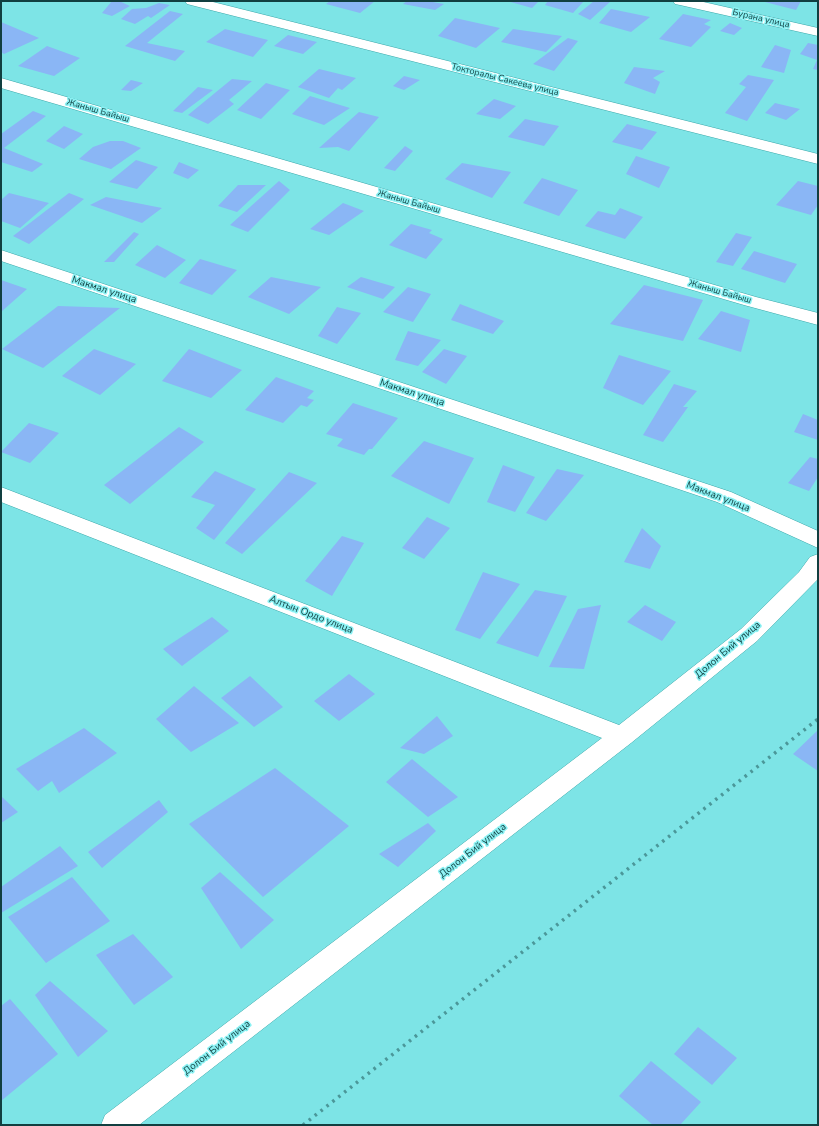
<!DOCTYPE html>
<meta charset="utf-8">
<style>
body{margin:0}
#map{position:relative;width:819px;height:1126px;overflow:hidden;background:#7de4e6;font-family:"Nunito Sans",sans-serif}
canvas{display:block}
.frame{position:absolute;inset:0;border:2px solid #113f40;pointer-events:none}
</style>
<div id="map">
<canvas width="819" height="1126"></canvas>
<div class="frame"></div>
</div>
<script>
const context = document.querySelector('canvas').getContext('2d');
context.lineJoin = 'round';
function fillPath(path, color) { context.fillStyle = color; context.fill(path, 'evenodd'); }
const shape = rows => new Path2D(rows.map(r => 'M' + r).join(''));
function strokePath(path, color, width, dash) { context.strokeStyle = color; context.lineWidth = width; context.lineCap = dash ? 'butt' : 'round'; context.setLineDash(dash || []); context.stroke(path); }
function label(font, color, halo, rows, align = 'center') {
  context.font = font + ' "Nunito Sans",sans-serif'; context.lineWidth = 3; context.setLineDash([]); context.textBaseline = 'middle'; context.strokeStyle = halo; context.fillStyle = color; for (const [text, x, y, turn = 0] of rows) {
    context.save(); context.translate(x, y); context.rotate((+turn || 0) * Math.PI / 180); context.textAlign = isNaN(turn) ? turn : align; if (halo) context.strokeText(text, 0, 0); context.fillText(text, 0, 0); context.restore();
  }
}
const building = shape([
 [112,1,119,1,130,6,112,16,102,13],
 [330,1,375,1,360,13,326,4],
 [407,1,427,1,444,4,435,10,403,4],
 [507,1,539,1,532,8],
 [548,1,584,1,573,13,545,5],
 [594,1,611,1,590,20,578,14],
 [761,1,801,1,796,10],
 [159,3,170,5,151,18,148,16,135,24,121,19,132,9,146,8],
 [611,9,650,17,631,32,599,23],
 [170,11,183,14,147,43,185,51,175,61,125,46],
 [683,14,711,20,704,24,711,27,691,47,659,39],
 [455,18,500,28,476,48,438,36],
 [1,22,39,38,4,54,1,52],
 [730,23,742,28,734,35,720,31],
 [225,29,268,40,253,57,206,42],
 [513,29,562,36,546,52,501,42],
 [288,35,317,42,303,54,274,46],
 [568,38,578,41,554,71,533,64],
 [808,43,818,45,818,70,813,69,817,60,800,54],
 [775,45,791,50,784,73,761,67],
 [47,46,80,58,54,76,18,66],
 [634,67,665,71,653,78,660,82,655,94,624,83],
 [319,69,356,78,342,90,338,88,329,98,298,87],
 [748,75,774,80,747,121,725,113,746,87,739,84],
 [404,76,420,80,404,90,393,86],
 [232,79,252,81,229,100,234,104,208,124,188,115],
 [131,80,143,83,131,91,121,90],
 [266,83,290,90,261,119,237,110],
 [198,87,213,90,182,113,173,111],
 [310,96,350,108,324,125,292,114],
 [494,99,516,106,500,119,476,114],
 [775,103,800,109,786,120,765,113],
 [33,111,46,116,4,148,43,164,32,172,1,162,1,134],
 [359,112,379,117,349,151,338,147,319,148],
 [525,119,559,126,544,146,508,137],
 [627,124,657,132,642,150,612,142],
 [64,126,83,134,64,149,46,141],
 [110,141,123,141,141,148,111,169,79,159,93,147],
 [405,146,413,151,395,171,384,168],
 [636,156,670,167,659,188,626,174],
 [136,160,158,167,137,189,109,182],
 [179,162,199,170,188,179,173,173],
 [462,163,511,172,492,198,445,179],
 [542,178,578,190,559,216,523,203],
 [279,181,290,190,248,232,230,225],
 [798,181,818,186,818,205,811,215,776,205],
 [238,185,266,185,237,212,218,206],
 [9,193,49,203,20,228,1,221,1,200],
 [69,193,84,199,29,244,13,236],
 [106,197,162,208,142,223,90,205],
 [343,203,364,211,329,235,310,229],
 [620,208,643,217,625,239,585,226,598,211,615,215],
 [411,224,432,230,429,233,443,239,426,259,389,245],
 [134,232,139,234,114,262,104,262],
 [736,233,752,237,733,266,716,262],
 [157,245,186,260,165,278,135,265],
 [754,251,797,264,785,283,741,269],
 [200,259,237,270,212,295,179,283],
 [271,277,321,287,289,314,248,297],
 [361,277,395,287,383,299,347,287],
 [1,280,27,289,1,312],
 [644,285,703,300,683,341,610,324],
 [408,287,431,294,413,322,383,312],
 [460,304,504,321,493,334,451,320],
 [58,306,120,308,43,368,2,349],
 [337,307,361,313,337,344,318,336],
 [721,311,750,320,741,352,698,339],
 [408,331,441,340,418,366,395,360],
 [94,349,136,364,100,395,62,376],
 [189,349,242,370,211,398,162,381],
 [444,349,467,356,446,384,422,372],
 [619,355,671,371,643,405,603,388],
 [276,377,314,391,307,398,314,400,307,407,301,405,283,423,245,410],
 [674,384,697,391,683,407,688,407,663,442,643,435],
 [353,403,398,418,372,449,369,449,364,455,337,446,343,439,326,434],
 [803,414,818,420,818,440,794,432],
 [29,423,59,433,30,463,1,452],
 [179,427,204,442,130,504,104,485],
 [424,441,474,458,449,504,391,476],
 [810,457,818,459,818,477,809,491,788,483],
 [503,465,535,477,515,512,487,502],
 [557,469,584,475,546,521,526,513],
 [215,471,256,489,214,540,196,528,215,505,191,497],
 [289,472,317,483,242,554,225,543],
 [427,517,450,528,424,559,402,548],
 [642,528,661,546,650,569,624,562],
 [342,536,364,543,332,596,305,581],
 [483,572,520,584,480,639,455,630],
 [535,590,567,596,538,657,496,643],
 [601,605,584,669,549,667,578,609],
 [645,605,676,622,662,641,627,622],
 [212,617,229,631,182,666,163,649],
 [349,674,375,694,339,721,314,701],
 [250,676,283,707,254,727,221,698],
 [194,686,239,723,191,752,156,719],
 [437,716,453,736,424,754,400,748],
 [84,728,117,753,59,793,52,781,38,791,16,769],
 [818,730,818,771,793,754],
 [412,759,458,797,428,817,386,782],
 [275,768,349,826,263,897,189,824],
 [1,796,18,812,1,823],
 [159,800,168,812,102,868,88,852],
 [428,823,436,831,398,867,379,854],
 [60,846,78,866,1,913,1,887],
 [220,872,274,920,241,949,201,888],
 [72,877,110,921,46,963,8,917],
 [133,934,173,977,134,1005,96,955],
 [50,981,108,1031,78,1057,35,995],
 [10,999,58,1054,1,1101,1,1006],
 [698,1027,737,1058,712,1085,674,1054],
 [651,1061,701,1102,680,1125,653,1125,619,1096]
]);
const minor = shape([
 [185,1,209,1,818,154,818,164,187,4,185,1],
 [673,1,699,1,818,28,818,36,680,5,675,4,673,1],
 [1,78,756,297,818,313,818,325,744,305,1,88,1,78],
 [1,250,731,492,818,531,818,548,717,502,1,261,1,250],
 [1,487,619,725,741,629,799,572,810,557,818,554,818,579,757,641,631,743,139,1125,101,1125,105,1115,602,738,1,502,1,487]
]);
const rail = shape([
 [303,1125,818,719]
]);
const farStreetnames = [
 ["Бурана улица",761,19,13],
 ["Токторалы Сакеева улица",505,80,14],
 ["Жаныш Байыш",98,111,16],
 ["Жаныш Байыш",409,202,16],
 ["Жаныш Байыш",720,292,16]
];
const streetNames = [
 ["Макмал улица",104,290,18],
 ["Макмал улица",412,393,18],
 ["Макмал улица",718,497,21],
 ["Алтын Ордо улица",311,615,21],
 ["Долон Бий улица",728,650,-40],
 ["Долон Бий улица",473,851,-38],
 ["Долон Бий улица",217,1048,-38]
];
fillPath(building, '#8ab6f5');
strokePath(minor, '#3ba7a9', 1);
fillPath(minor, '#fff');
strokePath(rail, '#4b9799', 3.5, [2.5, 5]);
label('9px', '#113f40', '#8af1f3', farStreetnames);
label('10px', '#113f40', '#8af1f3', streetNames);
</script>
